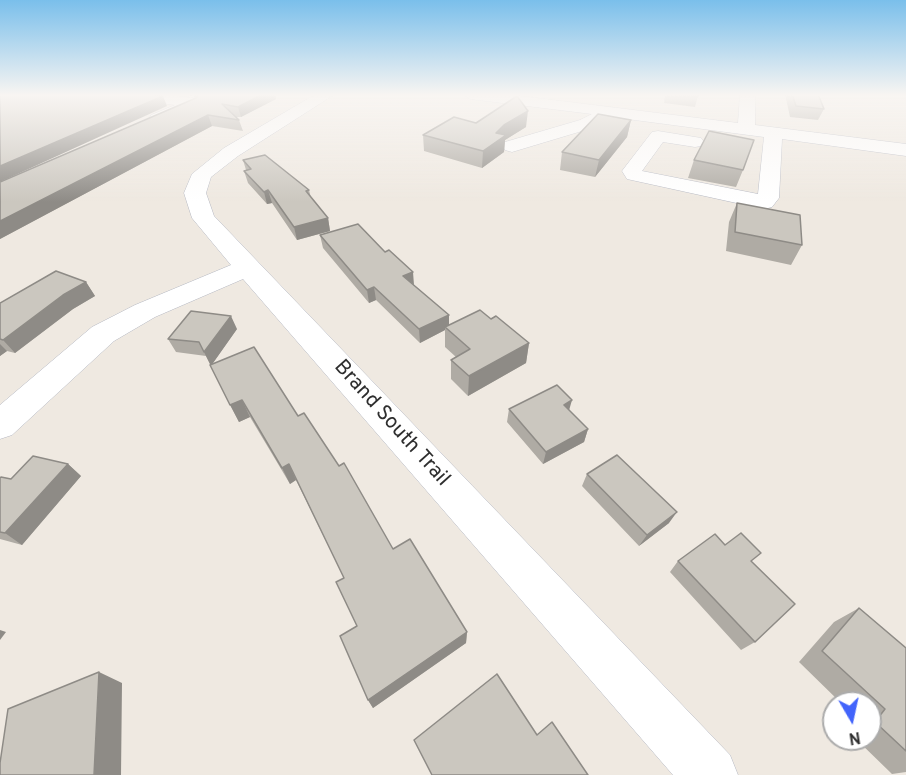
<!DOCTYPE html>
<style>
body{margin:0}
#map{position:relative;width:906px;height:775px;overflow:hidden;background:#efe9e1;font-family:Overpass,sans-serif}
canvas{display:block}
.north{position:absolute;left:822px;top:691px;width:60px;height:60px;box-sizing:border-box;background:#fff;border:2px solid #ababab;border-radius:50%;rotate:171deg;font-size:16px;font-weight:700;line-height:24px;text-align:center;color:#2e2e2e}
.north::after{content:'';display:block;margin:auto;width:21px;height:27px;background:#4264fb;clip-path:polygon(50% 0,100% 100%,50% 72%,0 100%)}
</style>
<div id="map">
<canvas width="906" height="775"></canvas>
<div class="north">N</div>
</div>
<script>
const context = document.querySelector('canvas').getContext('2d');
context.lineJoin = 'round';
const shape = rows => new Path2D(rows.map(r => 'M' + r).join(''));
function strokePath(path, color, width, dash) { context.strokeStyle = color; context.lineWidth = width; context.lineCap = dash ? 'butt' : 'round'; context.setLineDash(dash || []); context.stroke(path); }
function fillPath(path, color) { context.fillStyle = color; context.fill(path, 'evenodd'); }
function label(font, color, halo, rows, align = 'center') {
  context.font = font + ' Overpass,sans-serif'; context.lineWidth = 4.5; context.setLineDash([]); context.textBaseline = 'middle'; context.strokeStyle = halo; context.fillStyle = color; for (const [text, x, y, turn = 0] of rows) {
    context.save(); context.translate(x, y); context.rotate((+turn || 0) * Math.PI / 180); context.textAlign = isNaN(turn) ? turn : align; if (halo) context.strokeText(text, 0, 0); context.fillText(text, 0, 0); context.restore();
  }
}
const minor = shape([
 [125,94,163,94,193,98,201,103,199,106,157,124,151,123,149,119,151,115,175,105,133,99,125,94],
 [316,94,335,94,238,156,211,177,206,193,214,216,730,755,738,775,673,775,243,279,155,317,114,341,12,435,0,439,0,405,92,327,135,305,231,265,192,218,184,193,192,174,224,148,316,94],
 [462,94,505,94,738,123,740,94,755,94,755,125,906,144,906,156,782,139,779,198,772,207,764,209,627,179,622,171,652,132,658,131,695,137,701,138,704,142,701,146,695,147,663,142,642,171,758,194,764,137,612,117,592,128,512,152,505,150,503,146,505,142,580,120,592,114,470,99,462,94]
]);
const wall = shape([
 [178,94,275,94,276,99,241,117,236,117,239,120,243,131,212,126,0,239,0,182,196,98,193,96],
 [665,94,698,94,698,96,695,107,664,103],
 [785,94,818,94,824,109,818,120,790,117],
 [631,120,627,137,595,177,560,170,562,152],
 [526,127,505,140,504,152,482,168,424,151,423,135],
 [243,160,309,190,311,198,328,218,330,231,297,240,272,203,267,204,248,183,244,171,246,170],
 [694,160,743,170,736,187,688,178],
 [737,203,802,245,791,265,726,251,729,222],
 [320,235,385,252,414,285,449,315,449,325,491,319,529,343,526,363,468,396,451,379,451,360,456,357,445,347,445,330,420,343,376,300,369,303,323,248],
 [86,282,95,296,73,309,15,353,7,351,0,356,0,303],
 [237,329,212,364,298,416,393,549,467,632,466,643,373,708,368,700,357,626,344,578,296,480,290,484,250,417,239,422,206,356,176,352,168,339],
 [509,409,569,410,588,429,584,442,543,464,507,422],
 [68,464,81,476,22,545,0,539,0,478,11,479],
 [587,474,669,523,639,546,582,486],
 [725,545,751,562,755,642,741,650,670,572,678,561],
 [859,608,906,648,906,772,892,774,856,739,870,739,870,703,841,703,799,662,834,622]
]);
const shadedWall = shape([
 [263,94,275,94,276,99,241,117,238,107],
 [163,96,167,106,0,182,0,166],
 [528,111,526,127,505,140,504,152,482,168,483,151,496,133,504,125],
 [208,115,212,126,0,239,0,221],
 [631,120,627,137,595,177,599,160],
 [268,190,272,203,267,204,264,192],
 [328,218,330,231,297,240,294,227],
 [413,272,414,285,403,276],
 [86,282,95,296,73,309,15,353,3,340,63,295],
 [374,287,376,300,369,303,367,290],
 [449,315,449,328,445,327,445,330,420,343,419,329],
 [231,316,237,329,211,366,204,352],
 [529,343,526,363,468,396,469,376],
 [0,344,7,351,0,356],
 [242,400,250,417,239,422,230,405],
 [572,400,568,414,564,405],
 [588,429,584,442,543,464,546,452],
 [68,464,81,476,22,545,5,533],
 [289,464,296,480,290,484,282,468],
 [677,512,669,523,639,546,647,535],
 [0,630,6,632,0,640],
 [467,632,466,643,373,708,368,700],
 [99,672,122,683,121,775,94,775]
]);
const building = shape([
 [0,94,150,94,163,96,0,166,0,94],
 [199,94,263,94,238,107,222,104,239,120,208,115,0,221,0,182,196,98,199,94],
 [674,94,698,94,698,96,674,94],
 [792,94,818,94,824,109,796,106,792,94],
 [517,96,528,111,504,125,496,133,506,135,483,151,423,135,454,117,476,123,517,96],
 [598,114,631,120,599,160,562,152,598,114],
 [709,131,754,140,743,170,694,160,709,131],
 [265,155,309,190,306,191,328,218,294,227,268,190,264,192,244,171,251,169,243,160,265,155],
 [737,203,800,215,802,245,735,232,737,203],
 [358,224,385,252,389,250,413,272,403,276,449,315,419,329,374,287,367,290,320,235,358,224],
 [56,271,86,282,63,295,3,340,0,339,0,303,56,271],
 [480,310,491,319,496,316,529,343,469,376,451,360,470,349,445,327,480,310],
 [191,311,231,316,204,352,199,342,168,339,191,311],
 [254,347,298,416,304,413,339,466,344,463,393,549,410,539,467,632,368,700,340,636,357,626,336,582,344,578,289,464,282,468,242,400,230,405,210,365,254,347],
 [557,385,572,400,564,405,588,429,546,452,509,409,557,385],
 [617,455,677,512,647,535,587,474,617,455],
 [33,456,68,464,5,533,0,532,0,478,1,477,11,479,33,456],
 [741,533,761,553,751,561,795,604,755,642,678,561,715,534,725,545,741,533],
 [859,608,906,648,906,751,875,722,885,709,822,651,859,608],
 [99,672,94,775,0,775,0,763,8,709,99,672],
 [497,674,537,735,552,722,588,775,432,775,414,740,497,674]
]);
const streetNames = [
 ["Brand South Trail",391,424,48]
];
strokePath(minor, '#b4b7c1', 1);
fillPath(minor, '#fff');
fillPath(wall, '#afaba4');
fillPath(shadedWall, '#8e8b86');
fillPath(building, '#cbc7bf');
strokePath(building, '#8e8b86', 1.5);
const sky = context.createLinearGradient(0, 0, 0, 202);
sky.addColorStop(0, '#7abfeb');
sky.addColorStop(0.47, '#f8f5f2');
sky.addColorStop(1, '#f8f5f200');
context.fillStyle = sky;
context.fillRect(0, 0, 906, 202);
label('21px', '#2e2e2e', '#fff', streetNames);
</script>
